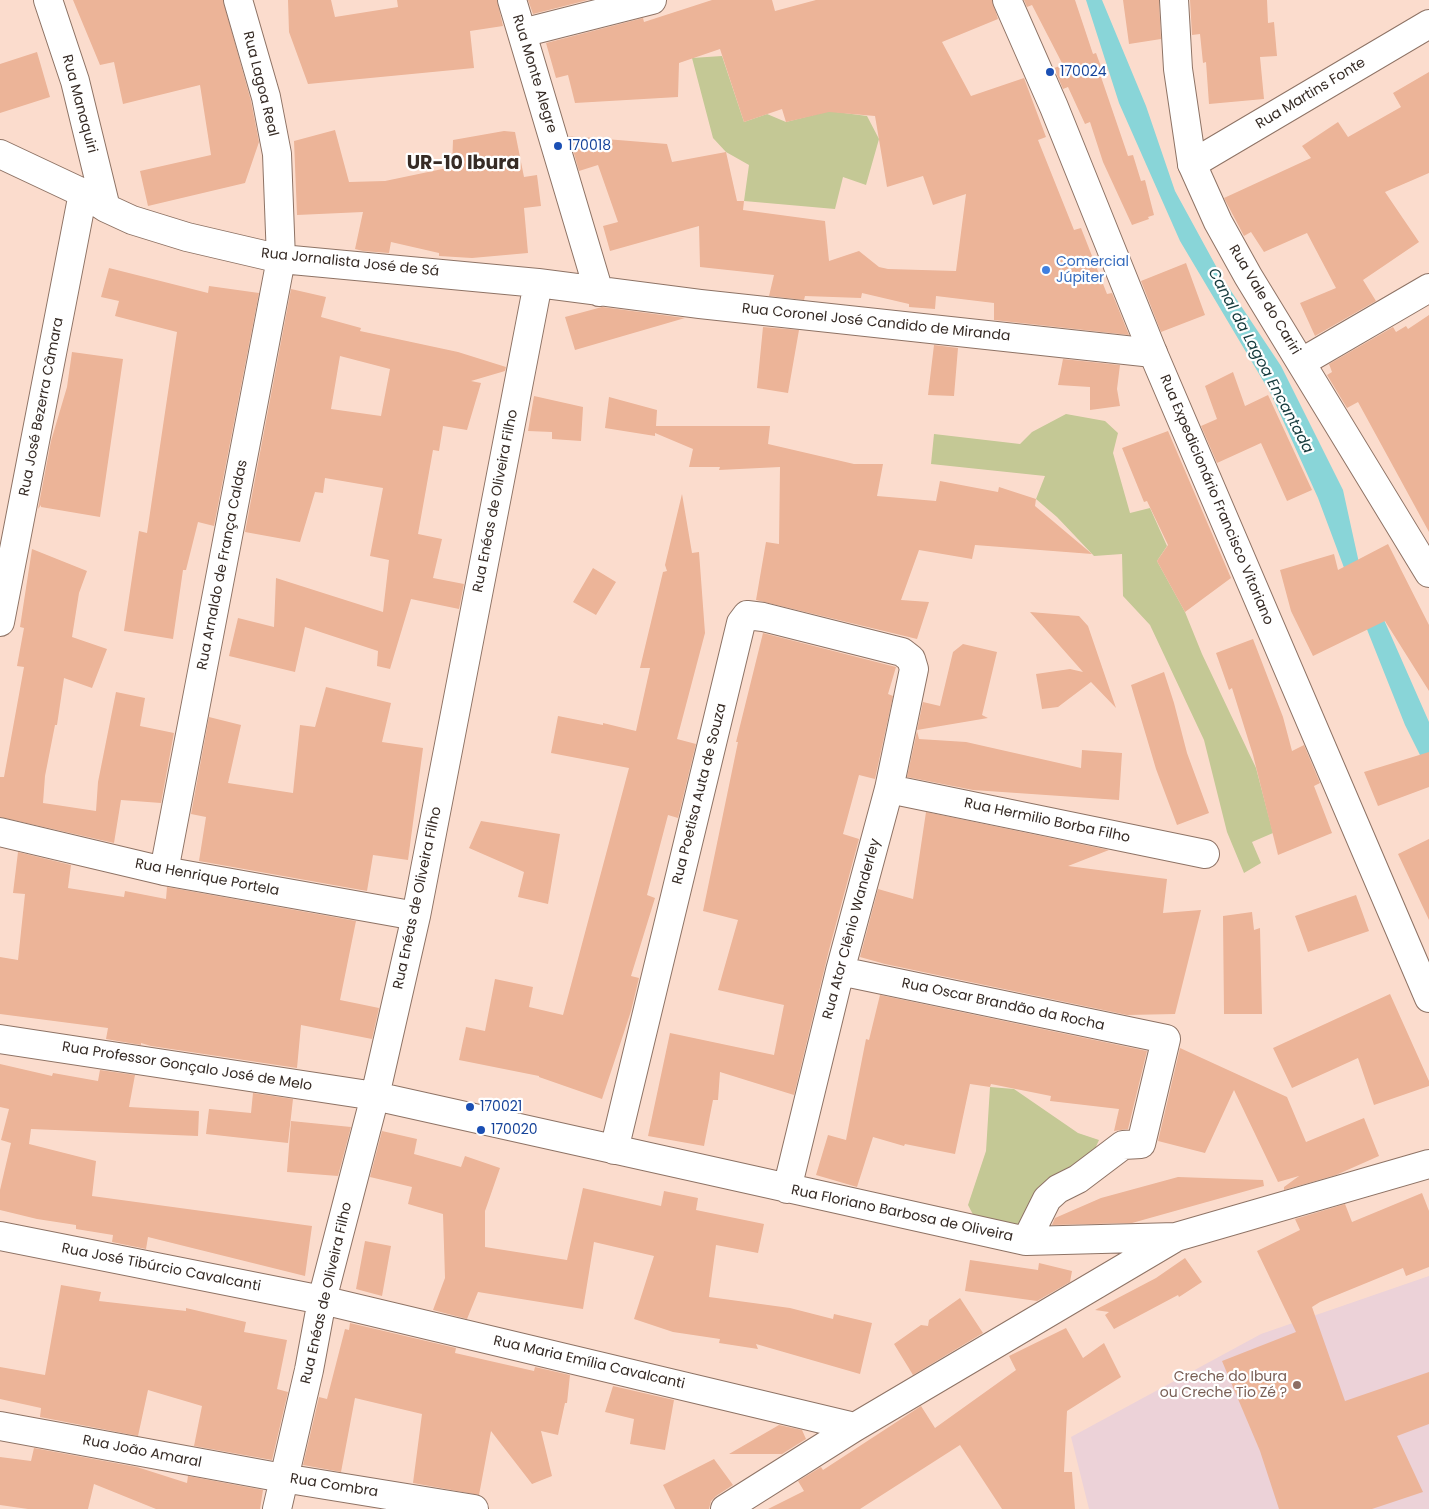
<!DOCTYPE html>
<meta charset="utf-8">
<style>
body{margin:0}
canvas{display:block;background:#fbdccd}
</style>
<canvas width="1429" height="1509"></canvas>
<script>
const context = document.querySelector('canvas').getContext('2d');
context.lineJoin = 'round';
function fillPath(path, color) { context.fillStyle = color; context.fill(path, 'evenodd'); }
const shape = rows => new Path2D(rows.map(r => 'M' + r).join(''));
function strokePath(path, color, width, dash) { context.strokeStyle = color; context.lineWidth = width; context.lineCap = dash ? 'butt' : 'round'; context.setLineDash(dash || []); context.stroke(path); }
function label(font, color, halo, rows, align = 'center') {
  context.font = font + ' Poppins,sans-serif'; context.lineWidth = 4.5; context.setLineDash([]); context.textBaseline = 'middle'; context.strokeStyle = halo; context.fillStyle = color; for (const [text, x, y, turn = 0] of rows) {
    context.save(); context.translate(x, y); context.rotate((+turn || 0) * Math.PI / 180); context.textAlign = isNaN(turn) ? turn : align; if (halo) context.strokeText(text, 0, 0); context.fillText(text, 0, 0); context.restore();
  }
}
const education = shape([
 [1429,1276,1429,1509,1089,1509,1071,1437,1261,1334]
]);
const green = shape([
 [722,56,744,122,767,114,786,122,829,111,867,116,879,139,866,185,843,177,835,209,744,201,749,165,726,152,713,138,692,58],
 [1066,414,1105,421,1118,433,1113,453,1130,513,1150,508,1167,546,1157,561,1185,612,1202,654,1256,768,1273,833,1252,842,1261,863,1244,873,1227,832,1204,740,1150,625,1123,596,1122,554,1094,556,1057,517,1036,499,1045,476,931,464,934,434,1020,444,1032,432],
 [990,1087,1014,1089,1078,1133,1099,1140,1093,1153,1021,1230,977,1222,968,1205,986,1151]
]);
const water = shape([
 [1086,0,1102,0,1146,106,1175,191,1223,279,1281,366,1343,490,1359,563,1429,722,1429,773,1405,725,1368,632,1318,498,1271,394,1180,241,1119,103]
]);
const building = shape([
 [73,0,223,0,251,101,259,142,245,183,148,206,140,171,211,155,200,85,123,104,114,62,100,65],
 [288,0,331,0,335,17,398,7,397,0,497,0,503,26,470,31,474,68,308,84,289,32],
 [528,0,588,0,533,14],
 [712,0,772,0,775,11,816,0,992,0,998,19,942,42,971,96,1024,78,1046,137,1038,140,1074,230,1081,228,1107,294,1112,293,1129,335,994,320,994,303,936,296,935,309,909,307,909,304,862,293,861,298,805,296,804,300,769,296,774,275,700,267,699,226,610,251,603,226,618,222,598,165,579,171,569,136,667,144,672,162,726,152,737,201,744,201,743,210,825,221,829,261,859,251,879,267,888,269,956,271,966,194,933,205,923,176,887,187,875,116,829,112,786,122,782,109,744,122,720,49,679,63,678,97,575,103,568,75,556,78,546,43,643,18,644,22],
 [1024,0,1075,0,1093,54,1096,53,1103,72,1100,74,1128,156,1133,155,1141,181,1145,180,1154,215,1148,217,1149,219,1132,225,1103,162,1090,122,1085,124,1068,87,1063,89,1054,68,1063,65,1032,5,1027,7],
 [1123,0,1159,0,1161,39,1129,44],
 [1190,0,1267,0,1268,23,1274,22,1277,56,1260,57,1264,99,1209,104,1206,62,1203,63,1200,34,1192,35],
 [37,52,50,97,0,113,0,64],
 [1429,72,1429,173,1385,192,1419,242,1363,280,1376,301,1315,336,1300,303,1336,288,1307,233,1264,252,1251,232,1244,236,1224,198,1311,158,1302,146,1338,122,1348,137,1401,107,1393,93],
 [335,130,349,182,385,181,452,167,453,140,504,131,515,132,524,177,537,175,541,206,524,208,528,253,472,258,439,256,439,253,391,242,389,253,363,251,355,249,363,212,297,215,294,141],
 [1186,263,1205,315,1161,332,1141,281],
 [109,268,208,293,209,286,259,293,214,526,198,522,186,570,183,570,173,639,124,631,139,531,147,533,177,332,115,316,119,301,101,297],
 [291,289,326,297,321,317,361,328,360,331,458,352,506,367,505,371,471,381,481,383,467,430,443,426,439,451,433,450,418,534,442,539,433,578,464,584,459,609,411,599,390,669,377,666,378,651,305,627,295,672,229,656,238,618,274,627,276,578,383,612,389,560,370,556,383,488,325,478,323,493,315,492,300,542,245,532],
 [340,356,390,369,381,416,331,409],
 [602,307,685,318,575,350,565,317],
 [1429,315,1429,532,1358,402,1347,408,1327,375,1332,372,1329,364,1393,327,1396,332,1406,326,1408,329],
 [763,327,799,330,788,393,757,388],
 [934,345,958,348,954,396,928,395],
 [72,352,123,359,100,517,41,507,41,505,38,509,51,441,67,387],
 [1063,359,1120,365,1117,389,1120,406,1090,410,1090,387,1058,385],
 [1233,372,1245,406,1268,395,1312,490,1287,501,1261,443,1217,463,1201,426,1217,419,1205,386],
 [534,396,583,407,581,441,552,439,552,432,528,431],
 [609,397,657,410,656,426,770,426,768,444,854,464,883,464,877,496,936,501,940,481,998,492,999,487,1036,499,1035,506,1092,554,975,545,972,559,919,550,901,600,929,602,917,639,756,600,766,542,779,544,780,467,719,470,720,467,689,467,693,449,655,433,655,436,605,428],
 [1168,431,1231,578,1185,612,1157,561,1168,545,1147,501,1144,502,1122,448],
 [682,494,692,553,699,552,705,633,677,739,696,744,678,818,668,815,647,895,655,898,631,976,639,978,631,1011,602,1099,539,1077,539,1076,459,1060,466,1027,485,1031,495,979,533,987,529,1007,563,1015,629,768,551,753,558,716,603,725,603,723,636,731,650,668,640,668,663,572,667,571,665,565],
 [1388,544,1429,625,1429,691,1385,621,1313,656,1291,611,1280,570,1334,554,1338,570],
 [32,549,87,571,79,593,72,637,107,649,92,688,64,678,57,725,55,725,45,776,43,803,96,811,98,782,116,692,145,698,140,726,174,733,161,803,121,800,114,843,0,817,0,777,4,777,24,667,17,666,24,628,20,627],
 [593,568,616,582,596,615,573,602],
 [1030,612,1079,616,1088,626,1116,708,1091,682,1058,707,1042,709,1036,674,1070,669,1083,672],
 [763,633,896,667,888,694,893,696,875,779,859,775,843,834,859,839,829,950,794,1095,720,1072,718,1100,713,1100,704,1146,648,1136,670,1033,774,1055,784,1005,718,990,738,920,703,911,738,742,736,742],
 [1253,639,1283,717,1292,751,1304,745,1320,783,1314,786,1332,833,1278,855,1253,755,1232,688,1229,690,1216,653],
 [963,644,997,652,982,715,988,718,917,730,923,702,940,706,953,652],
 [1164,672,1174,703,1187,753,1209,813,1177,825,1156,769,1131,685],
 [326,687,391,703,382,742,423,748,408,860,373,855,367,891,199,861,206,817,191,814,209,717,241,725,228,783,293,793,300,725,315,727],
 [917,731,919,739,966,742,1081,768,1082,750,1122,753,1119,800,973,790,907,777],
 [1429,752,1429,787,1378,806,1364,772],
 [926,812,1109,850,1068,866,1167,879,1163,913,1201,910,1175,1014,1127,1015,885,964,860,957,878,889,913,899],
 [481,821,560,834,548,904,518,897,524,872,469,848],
 [1429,839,1429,920,1398,854],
 [18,852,71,865,68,888,124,897,125,891,166,899,167,887,356,921,340,1000,379,1008,372,1039,301,1025,297,1068,151,1046,141,1043,141,1045,106,1039,108,1028,0,1014,0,957,18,960,25,894,13,893],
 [1356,895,1369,931,1308,952,1295,916],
 [1252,912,1254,930,1260,928,1262,1014,1224,1014,1223,916],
 [1390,994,1429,1081,1429,1086,1374,1105,1358,1058,1292,1088,1273,1048],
 [880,995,1147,1051,1128,1129,1114,1131,1119,1109,1050,1101,1051,1096,991,1084,990,1087,970,1084,955,1154,905,1144,904,1146,873,1137,857,1187,816,1175,828,1135,846,1140,866,1039,869,1040],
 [1180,1048,1287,1097,1306,1142,1364,1118,1379,1156,1336,1175,1284,1190,1284,1187,1299,1176,1278,1182,1234,1090,1205,1153,1158,1141],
 [0,1064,52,1076,53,1073,98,1081,100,1070,135,1075,129,1107,199,1111,198,1136,31,1129,29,1144,96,1161,92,1196,312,1226,305,1276,148,1237,146,1249,112,1242,113,1235,76,1229,76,1225,37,1219,0,1210,0,1190,11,1143,1,1140,9,1109,0,1107],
 [253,1093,293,1099,288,1143,206,1134,209,1109,251,1113],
 [291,1121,351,1127,338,1176,287,1172],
 [382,1131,417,1139,414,1154,461,1167,465,1156,500,1168,485,1211,485,1247,567,1260,583,1188,661,1206,664,1191,698,1198,696,1210,764,1224,758,1253,716,1245,709,1297,790,1308,833,1319,834,1314,872,1323,860,1374,756,1344,758,1349,719,1343,720,1339,673,1332,634,1319,654,1256,594,1242,583,1309,478,1292,467,1319,433,1310,445,1278,443,1214,408,1204,412,1187,370,1177],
 [1178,1177,1263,1180,1264,1186,1132,1223,1052,1225,1055,1218,1101,1198],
 [1422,1193,1429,1211,1429,1267,1406,1276,1403,1268,1320,1302,1312,1307,1345,1401,1429,1372,1429,1424,1397,1436,1423,1492,1372,1509,1279,1509,1260,1451,1222,1361,1296,1332,1257,1251,1300,1230,1295,1219,1345,1204,1352,1222],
 [365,1241,391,1246,382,1296,356,1289],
 [1185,1258,1202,1282,1179,1297,1178,1295,1114,1329,1105,1315,1109,1312,1095,1310,1156,1278],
 [970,1260,1038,1270,1039,1263,1072,1271,1070,1282,1037,1301,965,1291],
 [61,1285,101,1292,99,1301,186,1311,186,1308,246,1322,244,1332,287,1340,277,1389,288,1392,272,1460,194,1446,202,1406,148,1390,138,1436,40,1417,41,1408,0,1399,0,1367,45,1375],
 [960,1298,983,1333,913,1375,894,1344,921,1325,928,1326,929,1320],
 [350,1323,456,1348,455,1353,534,1371,535,1367,570,1375,567,1403,565,1403,558,1435,541,1431,552,1476,532,1484,491,1431,479,1495,413,1483,422,1414,355,1398,341,1472,303,1465,319,1397,327,1399,345,1329,349,1330],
 [1066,1328,1083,1358,1104,1343,1121,1377,1067,1411,1064,1472,1072,1472,1075,1509,1002,1509,960,1445,860,1509,768,1509,804,1491,798,1481,821,1467,823,1470,921,1406,935,1428,1016,1370,1009,1356],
 [613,1386,674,1400,665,1450,630,1444,634,1419,605,1412],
 [779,1425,802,1430,806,1439,782,1454,729,1454],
 [34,1448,137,1467,187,1483,188,1476,263,1490,260,1509,156,1509,94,1484,88,1509,28,1509,0,1505,0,1457,31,1461],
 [714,1459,733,1485,716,1496,711,1501,709,1509,675,1509,663,1485]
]);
const minor = shape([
 [48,0,75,81,106,208],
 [512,0,599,292],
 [522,33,652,0],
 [0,154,83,193,106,208,132,220,187,237,281,259,538,283,700,304,1153,353],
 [1192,164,1429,24],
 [1302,362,1429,288],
 [0,622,83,193],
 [889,789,1205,854],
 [0,832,164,871,416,916],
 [164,871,281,259,277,154,266,97,238,0],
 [840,971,1166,1039,1141,1144,1123,1145,1078,1179,1058,1189,1047,1199,1026,1241],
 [0,1039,375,1096,1026,1241,1176,1237,1429,1164],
 [614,1150,741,623,747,615,763,617,902,652,911,659,914,669,889,789,840,971,787,1189],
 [0,1236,322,1300,855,1427],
 [0,1426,283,1478,474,1509],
 [277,1509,309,1370,322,1300,375,1096,416,916,538,283],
 [725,1509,855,1427,1173,1239]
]);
const tertiary = shape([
 [1174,0,1178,69,1192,164,1218,222,1248,276,1429,573]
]);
const secondary = shape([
 [1007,0,1054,107,1153,353,1429,998]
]);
const markers = [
 [1050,72,5,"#1a4fb4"],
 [558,146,5,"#1a4fb4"],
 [1046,270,5,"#3f7fe0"],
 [470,1107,5,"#1a4fb4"],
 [481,1130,5,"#1a4fb4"],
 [1297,1385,5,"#8d6e63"]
];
const transitNames = [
 ["170024",1060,72],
 ["170018",568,146],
 ["170021",480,1107],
 ["170020",491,1130]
];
const streetNames = [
 ["Rua Monte Alegre",534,74,73],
 ["Rua Lagoa Real",260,84,76],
 ["Rua Martins Fonte",1311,94,-31],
 ["Rua Manaquiri",79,104,75],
 ["Rua Jornalista José de Sá",350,263,6],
 ["Rua Vale do Cariri",1264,300,59],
 ["Rua Coronel José Candido de Miranda",876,323,6],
 ["Rua José Bezerra Câmara",42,407,-79],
 ["Rua Expedicionário Francisco Vitoriano",1216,500,67],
 ["Rua Enéas de Oliveira Filho",496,501,-79],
 ["Rua Arnaldo de França Caldas",223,565,-79],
 ["Rua Poetisa Auta de Souza",700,794,-76],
 ["Rua Hermilio Borba Filho",1047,821,12],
 ["Rua Henrique Portela",207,878,11],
 ["Rua Enéas de Oliveira Filho",418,898,-78],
 ["Rua Ator Clênio Wanderley",852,929,-75],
 ["Rua Oscar Brandão da Rocha",1003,1005,12],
 ["Rua Professor Gonçalo José de Melo",187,1067,9],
 ["Rua Floriano Barbosa de Oliveira",902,1214,12],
 ["Rua José Tibúrcio Cavalcanti",161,1268,11],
 ["Rua Enéas de Oliveira Filho",327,1293,-77],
 ["Rua Maria Emília Cavalcanti",589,1363,13],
 ["Rua João Amaral",142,1452,11],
 ["Rua Combra",334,1486,9]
];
const shopNames = [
 ["Comercial",1056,262],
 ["Júpiter",1056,278]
];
const educationNames = [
 ["Creche do Ibura",1287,1377],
 ["ou Creche Tio Zé ?",1287,1393]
];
const waterNames = [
 ["Canal da Lagoa Encantada",1260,361,62]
];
const districtNames = [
 ["UR-10 Ibura",463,164]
];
fillPath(education, '#ecd2d8');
fillPath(green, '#c4c895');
fillPath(water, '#89d5d8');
fillPath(building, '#ecb498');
strokePath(minor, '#8e7365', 30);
strokePath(tertiary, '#8e7365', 30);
strokePath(secondary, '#8e7365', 30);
strokePath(minor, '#fff', 28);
strokePath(tertiary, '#fff', 28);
strokePath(secondary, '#fff', 28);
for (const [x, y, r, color] of markers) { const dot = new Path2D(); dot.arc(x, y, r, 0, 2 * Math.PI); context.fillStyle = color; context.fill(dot); strokePath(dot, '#fff', 2); }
label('14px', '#164399', '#fff', transitNames, 'left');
label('14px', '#362b25', '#fff', streetNames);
label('14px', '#366cbe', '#fff', shopNames, 'left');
label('14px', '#785e54', '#fff', educationNames, 'right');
label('italic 15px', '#14393b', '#fff', waterNames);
label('bold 19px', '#362b25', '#fff', districtNames);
</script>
